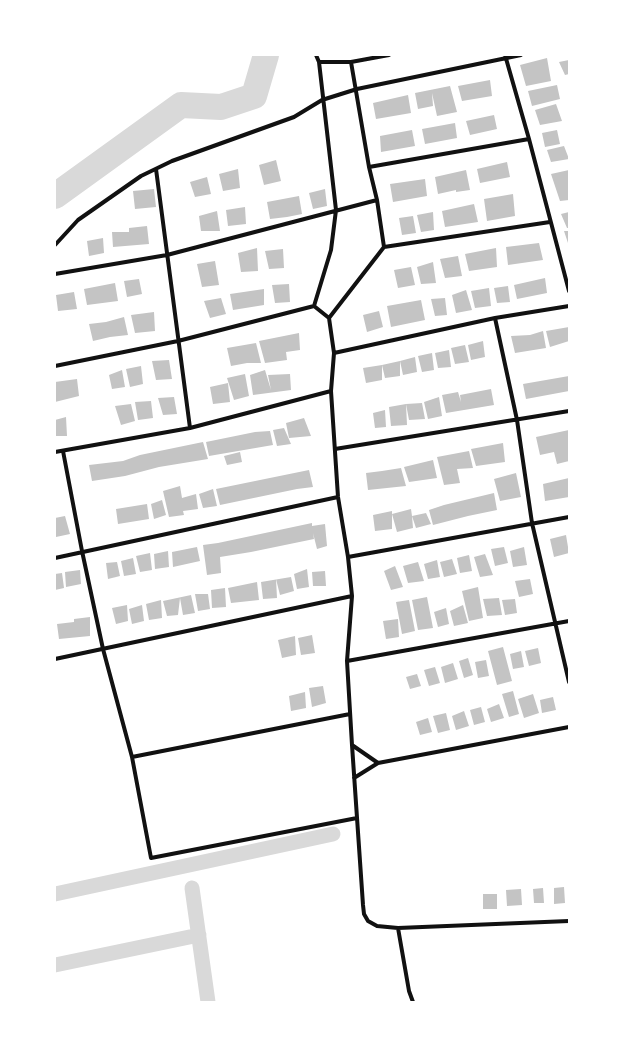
<!DOCTYPE html>
<style>
body{margin:0}
#map{position:relative;width:624px;height:1057px;overflow:hidden;background:#fff;font-family:Poppins,sans-serif}
canvas{display:block}
.frame{position:absolute;inset:0;border:56px solid #fff;pointer-events:none}
</style>
<div id="map">
<canvas width="624" height="1057"></canvas>
<div class="frame"></div>
</div>
<script>
const context = document.querySelector('canvas').getContext('2d');
context.lineJoin = 'round';
const shape = rows => new Path2D(rows.map(r => 'M' + r).join(''));
function strokePath(path, color, width, dash) { context.strokeStyle = color; context.lineWidth = width; context.lineCap = dash ? 'butt' : 'round'; context.setLineDash(dash || []); context.stroke(path); }
function fillPath(path, color) { context.fillStyle = color; context.fill(path, 'evenodd'); }
const canal = shape([
 [192,888,208,1002],
 [55,894,333,834],
 [55,965,199,935]
]);
const river = shape([
 [55,196,181,105,221,107,254,96,266,55]
]);
const building = shape([
 [547,58,551,81,526,86,520,65],
 [569,60,569,74,565,75,559,62],
 [490,80,492,96,462,101,458,86],
 [557,85,560,99,532,106,528,91],
 [450,86,457,112,437,116,432,93,433,106,418,109,415,93],
 [408,95,411,113,376,119,373,103],
 [556,104,562,121,540,125,535,110],
 [494,115,497,129,470,135,466,121],
 [455,123,457,138,425,144,422,129],
 [412,130,415,146,381,152,380,136],
 [557,130,560,144,545,147,542,133],
 [564,146,569,159,551,162,547,150],
 [276,160,281,181,264,185,259,165],
 [507,162,510,177,480,183,477,169],
 [238,169,240,188,223,191,219,174],
 [466,170,470,190,456,192,456,190,438,194,435,177],
 [569,170,569,200,560,201,551,174],
 [207,177,211,194,195,197,190,182],
 [425,179,427,196,393,202,390,184],
 [154,189,156,207,135,209,133,191],
 [325,189,327,206,313,209,309,193],
 [513,194,515,216,487,221,484,199],
 [299,196,302,214,287,217,270,219,267,202],
 [474,204,478,222,445,227,442,211],
 [245,207,246,224,228,226,226,210],
 [217,211,220,231,201,231,199,216],
 [433,212,434,230,421,232,417,215],
 [569,212,569,228,567,228,561,214],
 [413,216,416,233,402,235,399,218],
 [147,226,149,244,113,247,112,232,129,232,129,228],
 [564,231,569,231,569,246],
 [103,238,104,253,89,256,87,241],
 [539,243,543,260,508,265,506,247],
 [257,248,258,271,241,272,238,253],
 [496,248,497,267,469,271,465,254],
 [283,249,284,268,269,269,265,251],
 [458,256,462,276,445,278,440,259],
 [215,261,219,285,202,287,197,264],
 [433,262,436,283,421,284,417,267],
 [411,267,415,285,398,288,394,270],
 [545,278,547,293,517,299,514,285],
 [139,279,142,294,127,297,124,281],
 [115,283,118,301,87,305,84,289],
 [289,284,290,302,275,303,272,285],
 [508,286,510,302,497,303,494,288],
 [489,288,491,306,475,308,471,291],
 [264,289,264,305,233,310,230,294],
 [466,290,472,310,456,313,452,295],
 [74,292,77,309,58,311,56,295],
 [221,298,226,314,210,318,204,301],
 [445,298,447,315,435,316,431,299],
 [421,300,425,320,391,327,387,306],
 [379,311,383,327,367,332,363,315],
 [154,312,155,331,135,333,131,315],
 [124,317,128,335,110,337,93,341,89,324,106,322],
 [569,327,569,341,550,347,546,331],
 [543,331,546,348,515,353,511,336,530,335],
 [299,333,300,350,286,352,287,360,265,363,259,341],
 [483,341,485,357,471,360,468,345],
 [256,343,261,363,247,363,231,366,227,348],
 [465,345,469,362,455,364,451,348],
 [449,350,451,367,438,368,435,353],
 [432,353,434,370,422,372,418,356],
 [415,357,417,372,403,375,400,361],
 [169,360,172,379,156,380,152,361],
 [400,361,400,376,385,378,382,365],
 [382,365,382,380,366,383,363,368],
 [141,366,143,384,130,387,126,369],
 [122,370,125,387,112,389,109,375],
 [265,370,271,390,268,375,290,374,291,390,253,395,250,375],
 [245,374,249,396,234,400,227,378],
 [569,376,569,391,526,399,523,384],
 [77,379,79,396,55,402,55,382],
 [228,383,230,402,213,404,210,387],
 [491,389,494,405,446,413,442,395,458,392,461,402,460,395],
 [174,397,177,414,163,415,158,398],
 [439,397,442,416,428,419,424,402],
 [151,401,153,418,138,420,135,402],
 [422,403,425,419,409,420,406,404,407,425,391,426,389,407,406,404],
 [131,404,135,421,121,425,115,406],
 [385,410,386,427,375,428,373,413],
 [66,417,67,436,55,436,55,420],
 [304,418,311,436,289,438,286,423],
 [284,428,291,444,277,446,273,430],
 [569,430,569,461,557,464,554,452,540,455,536,437],
 [270,431,273,445,209,456,206,442,255,432],
 [203,442,208,459,159,467,125,476,92,481,89,465,123,461,140,455],
 [503,443,505,462,476,466,471,449],
 [469,451,473,468,457,469,460,483,444,485,437,457],
 [240,452,242,462,227,465,224,456],
 [433,460,437,478,409,482,404,467],
 [401,468,406,486,368,490,366,473,382,471],
 [309,470,313,487,297,489,220,505,216,489],
 [516,473,521,497,500,501,494,479],
 [569,478,569,497,545,501,543,484],
 [180,486,182,498,196,494,198,509,183,511,184,515,169,517,163,491],
 [213,489,217,506,203,508,199,494],
 [494,493,497,510,468,516,433,525,429,510,444,505],
 [162,500,166,515,154,519,151,504],
 [147,504,149,519,118,524,116,509],
 [411,509,412,516,426,513,431,524,416,528,412,516,413,528,397,532,392,514],
 [392,511,392,529,375,531,373,515],
 [65,516,70,534,56,537,55,518],
 [312,523,312,526,325,524,327,546,317,549,313,533,314,539,251,552,220,557,221,573,207,575,203,545,218,543],
 [566,535,569,553,554,557,550,539],
 [197,547,200,561,173,567,172,552],
 [504,547,508,563,495,566,491,549],
 [524,547,527,565,513,567,510,551],
 [168,551,169,567,155,569,154,554],
 [150,553,152,570,140,572,136,556],
 [485,554,493,575,480,577,474,557],
 [469,555,472,571,460,573,457,558],
 [133,558,136,574,124,576,121,561],
 [452,559,457,574,444,577,440,562],
 [437,560,440,577,428,579,424,564],
 [117,562,120,576,108,579,106,563],
 [418,562,424,581,408,583,403,566],
 [395,566,403,587,391,590,384,571],
 [307,569,309,587,297,589,294,574],
 [80,570,81,584,66,587,65,572],
 [325,571,326,586,313,586,312,572],
 [62,573,64,588,55,590,55,574],
 [291,577,294,591,280,595,276,579,277,598,263,599,261,582],
 [530,579,533,594,519,597,515,581],
 [257,582,259,600,231,603,228,588],
 [478,587,483,618,469,621,462,591],
 [225,588,226,607,212,608,211,590],
 [195,594,208,594,210,609,198,611],
 [191,595,195,613,183,615,180,598,178,615,167,616,163,601],
 [427,597,433,628,418,630,412,600],
 [499,598,502,615,487,616,483,599],
 [515,599,517,613,505,615,502,600],
 [161,600,162,618,149,620,146,604],
 [409,600,415,631,402,634,396,602],
 [127,605,128,621,116,624,112,608],
 [142,605,144,621,132,624,129,609],
 [463,605,468,623,454,626,450,611],
 [446,608,449,624,438,627,434,612],
 [90,617,90,636,59,639,57,624,74,622,74,619],
 [398,619,399,637,386,639,383,621],
 [312,635,315,653,301,655,298,638],
 [295,636,296,655,282,658,278,640],
 [503,647,512,681,497,685,488,651],
 [538,648,541,663,529,666,525,651],
 [521,651,524,667,513,669,510,654],
 [468,658,473,675,464,678,459,661],
 [486,660,489,676,478,678,475,662],
 [453,663,458,679,445,683,441,667],
 [435,667,440,683,429,686,424,670],
 [417,674,421,686,410,689,406,677],
 [323,686,326,703,312,707,309,688],
 [513,691,519,714,509,717,502,694],
 [305,692,306,708,291,711,289,696],
 [533,694,539,713,524,718,518,699],
 [553,697,556,710,542,713,540,700],
 [499,704,504,718,491,722,487,709],
 [481,707,485,722,474,725,470,710],
 [464,711,469,726,456,730,452,716],
 [446,713,450,730,438,733,433,716],
 [428,718,432,732,420,735,416,722],
 [564,887,565,903,554,904,554,888],
 [543,888,544,903,534,903,533,889],
 [521,889,522,905,507,906,506,890],
 [483,894,497,894,497,909,483,909]
]);
const minor = shape([
 [316,55,319,62,336,210,331,250,314,306,329,318],
 [505,55,529,139,569,291],
 [319,62,351,62,389,55],
 [351,62,369,167,377,200,384,247],
 [369,167,529,139],
 [156,169,190,428],
 [55,245,78,220,141,176,172,161,294,117,322,100,357,89,521,55],
 [55,274,167,255,377,200],
 [495,318,517,420,532,523,569,682],
 [334,353,495,318,569,306],
 [55,366,178,341,314,306],
 [335,449,569,411],
 [63,451,82,551,103,649,132,757,151,858,357,818],
 [55,452,190,428,331,391],
 [348,557,569,517],
 [55,558,338,497],
 [55,659,352,596],
 [347,661,569,621],
 [352,745,378,763],
 [132,757,350,714],
 [354,778,378,763,569,727],
 [398,928,377,926,368,921,364,914,363,905,352,745,347,661,352,596,348,557,338,497,331,391,334,353,329,318,384,247,550,222],
 [413,1002,409,991,398,928,569,921]
]);
strokePath(canal, '#d9d9d9', 15);
strokePath(river, '#d9d9d9', 26);
fillPath(building, '#c4c4c4');
strokePath(minor, '#111', 4);
</script>
